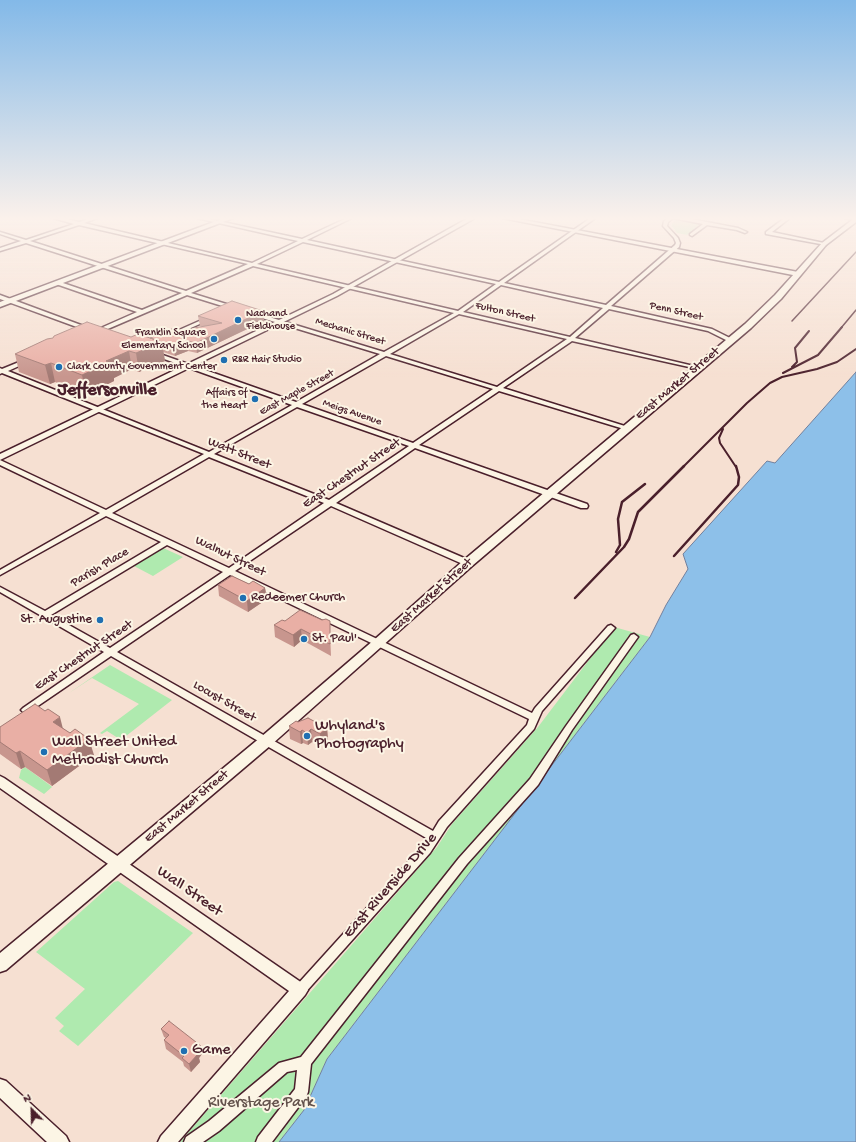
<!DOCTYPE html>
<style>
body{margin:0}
#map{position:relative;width:856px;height:1142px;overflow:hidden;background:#f6e0d2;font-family:"Gochi Hand",sans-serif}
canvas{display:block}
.north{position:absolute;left:12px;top:1090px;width:40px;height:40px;-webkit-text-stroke:3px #fcf5e5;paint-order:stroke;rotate:337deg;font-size:11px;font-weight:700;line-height:16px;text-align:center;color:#4a1f2b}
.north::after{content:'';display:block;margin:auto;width:14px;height:18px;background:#4a1f2b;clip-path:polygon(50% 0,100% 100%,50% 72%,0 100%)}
</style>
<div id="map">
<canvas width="856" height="1142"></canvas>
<div class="north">N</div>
</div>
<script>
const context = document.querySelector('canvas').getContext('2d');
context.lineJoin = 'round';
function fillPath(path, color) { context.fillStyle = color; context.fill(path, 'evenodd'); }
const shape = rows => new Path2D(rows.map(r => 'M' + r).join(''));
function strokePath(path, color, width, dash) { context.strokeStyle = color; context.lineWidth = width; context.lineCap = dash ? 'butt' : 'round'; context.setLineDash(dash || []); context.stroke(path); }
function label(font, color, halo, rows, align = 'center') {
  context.font = font + ' "Gochi Hand",sans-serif'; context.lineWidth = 4; context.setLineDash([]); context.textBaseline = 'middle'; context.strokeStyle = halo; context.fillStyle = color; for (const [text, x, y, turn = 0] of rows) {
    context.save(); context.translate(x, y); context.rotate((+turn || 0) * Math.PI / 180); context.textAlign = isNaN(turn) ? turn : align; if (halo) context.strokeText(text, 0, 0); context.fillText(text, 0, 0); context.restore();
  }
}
const green = shape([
 [676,219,701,223,687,235,677,233,671,225],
 [161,547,183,557,153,576,132,565],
 [614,627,650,637,327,1059,304,1110,279,1142,180,1142,437,847,452,824,538,727],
 [110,665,172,700,121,740,107,731,102,734,100,733,139,704,92,678,69,693],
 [25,767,51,786,52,787,44,794,19,778,21,770],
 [118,881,193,933,78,1046,59,1031,64,1026,55,1018,85,989,36,952,114,882]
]);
const water = shape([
 [856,372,856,1142,279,1142,304,1110,327,1059,650,637,666,605,688,569,683,554,767,461,775,463,856,372]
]);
const minor = shape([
 [50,217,58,217,79,222,94,217,100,217,84,223,252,263,298,241,192,217,200,217,302,239,349,217,354,217,307,240,499,282,592,217,597,217,504,283,606,305,675,245,676,243,674,238,663,226,664,221,669,217,681,217,738,228,747,232,745,233,737,230,707,225,692,236,690,235,690,234,703,224,673,218,668,222,667,226,678,238,680,243,679,247,611,306,712,329,732,339,732,341,728,341,708,331,609,309,575,338,698,367,698,369,572,341,503,388,628,427,628,429,624,429,499,391,419,445,587,504,588,506,587,508,581,508,415,448,336,503,471,561,472,563,471,565,465,565,331,506,235,571,532,713,535,708,608,626,611,625,615,628,542,711,534,729,447,827,430,853,304,994,300,996,296,994,294,990,296,986,422,847,428,839,111,656,29,712,23,712,21,710,23,708,104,652,0,592,0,587,45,611,161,542,106,516,0,575,0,570,100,513,0,465,0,460,106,510,204,454,2,373,0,374,0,368,2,369,24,360,28,360,28,362,8,371,209,452,292,405,153,355,153,353,157,353,296,402,380,354,252,315,252,313,256,313,384,352,454,313,253,266,191,293,236,307,236,309,232,309,187,295,96,334,93,332,94,331,137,312,56,284,56,282,60,282,142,310,182,293,26,243,0,251,0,248,21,241,0,234,0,232,26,240,74,224,50,217],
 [79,225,248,264,186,291,30,241,79,225],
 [303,242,496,284,458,311,257,264,303,242],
 [501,285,603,308,570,337,463,312,501,285],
 [459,314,567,339,497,387,390,354,459,314],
 [386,356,493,389,413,443,302,404,386,356],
 [297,407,409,446,329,500,214,454,297,407],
 [209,457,324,503,229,568,112,513,209,457],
 [167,545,223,572,110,648,51,615,167,545],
 [230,575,529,719,527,725,439,821,433,831,117,652,230,575],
 [786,217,791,217,772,232,824,243,826,244,826,245,766,234,766,232,786,217],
 [843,217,856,218,856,220,843,218,843,217],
 [0,295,89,328,90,329,85,330,0,299,0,295],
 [206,318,211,319,175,335,170,334,206,318],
 [634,634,638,637,572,730,538,785,467,864,311,1064,308,1092,306,1097,272,1142,256,1142,258,1137,295,1089,297,1070,287,1072,219,1131,203,1142,184,1142,186,1137,209,1121,279,1063,301,1057,459,858,530,779,566,726,631,635,634,634]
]);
const tertiary = shape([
 [470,217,477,217,337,296,0,460,0,454,333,294,470,217],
 [497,217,508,217,798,272,801,274,798,276,497,217],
 [0,776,4,778,305,985,308,990,305,995,178,1142,158,1142,161,1136,289,991,0,788,0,776],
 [0,1079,6,1081,66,1136,69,1142,47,1142,0,1098,0,1079]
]);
const secondary = shape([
 [227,217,236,217,0,307,0,302,227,217],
 [856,217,856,222,826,245,781,299,751,328,472,566,271,745,6,970,0,972,0,953,261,737,374,640,464,560,745,324,775,295,822,243,856,217]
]);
const railFar2 = shape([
 [792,321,856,252],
 [841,328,856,310]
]);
const railFar1 = shape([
 [792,367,797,362,795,348,809,331],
 [783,373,818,355,842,327],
 [723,429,719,438,720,443,736,467],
 [683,467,747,403,770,383,782,377,817,369,837,362,856,349]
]);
const rail = shape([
 [616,552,620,545,618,519,622,502,645,484],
 [674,556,738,485,739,477,736,466],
 [575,598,624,547,629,539,638,512,684,466]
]);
const wall = shape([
 [263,311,264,321,197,353,188,351,175,356,163,352,165,361,139,372,132,369,114,378,114,381,86,395,55,382,50,384,19,372,15,354,131,337,150,338,186,332,203,327,200,326,198,316],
 [249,584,265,588,267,599,248,612,219,596,218,585],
 [274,625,330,633,331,656,302,640,294,647,275,637],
 [289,726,327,728,328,740,321,746,312,742,308,745,303,743,301,744,290,739],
 [0,727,63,728,94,755,52,786,25,767,21,769,0,754],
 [161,1029,202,1054,199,1058,200,1062,191,1072,184,1066,183,1062,166,1049,164,1040,166,1038,164,1037]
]);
const shadedWall = shape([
 [263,311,264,321,197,353,196,343],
 [187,341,188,351,175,356,174,346],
 [162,342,165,361,139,372,136,353],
 [129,351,132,369,114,378,114,381,86,395,82,375,106,361],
 [51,363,55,382,50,384,45,365],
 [265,588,267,599,248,612,247,601],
 [301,629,302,640,294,647,293,635],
 [60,717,64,733,53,722],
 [327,728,328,740,321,746,320,734],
 [311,729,312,742,308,745,307,733],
 [302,730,303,743,301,744,300,732],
 [89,739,94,755,52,786,47,770],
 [20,751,25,767,21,769,16,753],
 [201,1046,202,1054,199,1058,200,1062,191,1072,189,1064,195,1052]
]);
const building = shape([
 [232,301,263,311,196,343,187,341,174,346,150,338,174,328,186,332,194,328,222,323,198,316,232,301],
 [87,322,131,337,138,334,162,342,136,353,129,351,106,361,111,362,82,375,51,363,45,365,15,354,47,339,53,338,54,336,87,322],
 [232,576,249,584,253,581,265,588,247,601,218,585,232,576],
 [300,610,322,620,326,619,330,621,330,644,301,629,293,635,274,625,282,620,285,621,300,610],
 [35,704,45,711,48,709,60,717,53,722,70,733,75,729,89,739,47,770,20,751,16,753,0,742,0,727,35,704],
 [308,718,327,728,320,734,311,729,307,733,302,730,300,732,289,726,296,721,298,722,308,718],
 [169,1021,201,1046,195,1052,198,1054,189,1064,182,1058,184,1056,164,1040,169,1035,161,1029,169,1021]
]);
const markers = [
 [238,320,4,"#1f6fb2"],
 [214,339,4,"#1f6fb2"],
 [224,360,4,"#1f6fb2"],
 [59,367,4,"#1f6fb2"],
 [255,399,4,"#1f6fb2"],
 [243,598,4,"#1f6fb2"],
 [100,620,4,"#1f6fb2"],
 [304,639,4,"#1f6fb2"],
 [307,736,4,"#1f6fb2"],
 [44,752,4,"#1f6fb2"],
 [184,1051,4,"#1f6fb2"]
];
const farStreetnames = [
 ["Penn Street",676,312,13],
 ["Fulton Street",505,313,13],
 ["Mechanic Street",350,332,17],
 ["East Maple Street",297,393,-29],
 ["Meigs Avenue",352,413,19]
];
const farPoinames = [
 ["Nachand",246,314],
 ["Fieldhouse",246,327],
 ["Franklin Square",206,333,"right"],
 ["Elementary School",206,346,"right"],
 ["R&R Hair Studio",232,360],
 ["Clark County Government Center",67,367],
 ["Affairs of",247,393,"right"],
 ["the Heart",247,406,"right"]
];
const streetNames = [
 ["East Market Street",678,384,-40],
 ["Watt Street",239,454,22],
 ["East Chestnut Street",352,474,-34],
 ["Walnut Street",230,557,26],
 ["Parish Place",100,568,-31],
 ["East Market Street",432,596,-42],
 ["East Chestnut Street",84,656,-34],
 ["Locust Street",224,702,30],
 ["East Market Street",187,807,-40]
];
const poiNames = [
 ["Redeemer Church",251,598],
 ["St. Augustine",92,620,"right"],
 ["St. Paul'",312,639]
];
const nearPoinames = [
 ["Whyland's",315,727],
 ["Photography",315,745],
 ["Wall Street United",52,743],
 ["Methodist Church",52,761],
 ["Game",192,1051]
];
const nearStreetnames = [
 ["East Riverside Drive",391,886,-49],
 ["Wall Street",189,892,35]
];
const nearParknames = [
 ["Riverstage Park",261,1104]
];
const farTownnames = [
 ["Jeffersonville",107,391]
];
fillPath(green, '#afeaaf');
fillPath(water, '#8dc0e9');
strokePath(water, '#72809d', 1);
strokePath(minor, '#4a1f2b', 3);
strokePath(tertiary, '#4a1f2b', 3);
strokePath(secondary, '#4a1f2b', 3);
fillPath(minor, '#fcf5e5');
fillPath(tertiary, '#fcf5e5');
fillPath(secondary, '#fcf5e5');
strokePath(railFar2, '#4a1f2b', 1.5);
strokePath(railFar1, '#4a1f2b', 2);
strokePath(rail, '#4a1f2b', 2.5);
fillPath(wall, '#c8968e');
fillPath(shadedWall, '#a37a74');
fillPath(building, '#e9afa5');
strokePath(building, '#a37a74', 1);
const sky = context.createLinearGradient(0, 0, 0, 377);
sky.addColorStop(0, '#83b9e8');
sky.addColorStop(0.58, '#fbf1eb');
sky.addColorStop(1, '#fbf1eb00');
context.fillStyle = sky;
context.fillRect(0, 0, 856, 377);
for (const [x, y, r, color] of markers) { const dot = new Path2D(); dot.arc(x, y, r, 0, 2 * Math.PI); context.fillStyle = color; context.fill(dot); strokePath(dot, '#fcf5e5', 1.5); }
label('11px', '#4a1f2b', '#fcf5e5', farStreetnames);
label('11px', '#4a1f2b', '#fcf5e5', farPoinames, 'left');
label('13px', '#4a1f2b', '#fcf5e5', streetNames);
label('13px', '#4a1f2b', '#fcf5e5', poiNames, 'left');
label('16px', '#4a1f2b', '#fcf5e5', nearPoinames, 'left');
label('16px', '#4a1f2b', '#fcf5e5', nearStreetnames);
label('16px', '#63524c', '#fcf5e5', nearParknames);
label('bold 18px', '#4a1f2b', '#fcf5e5', farTownnames);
</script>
